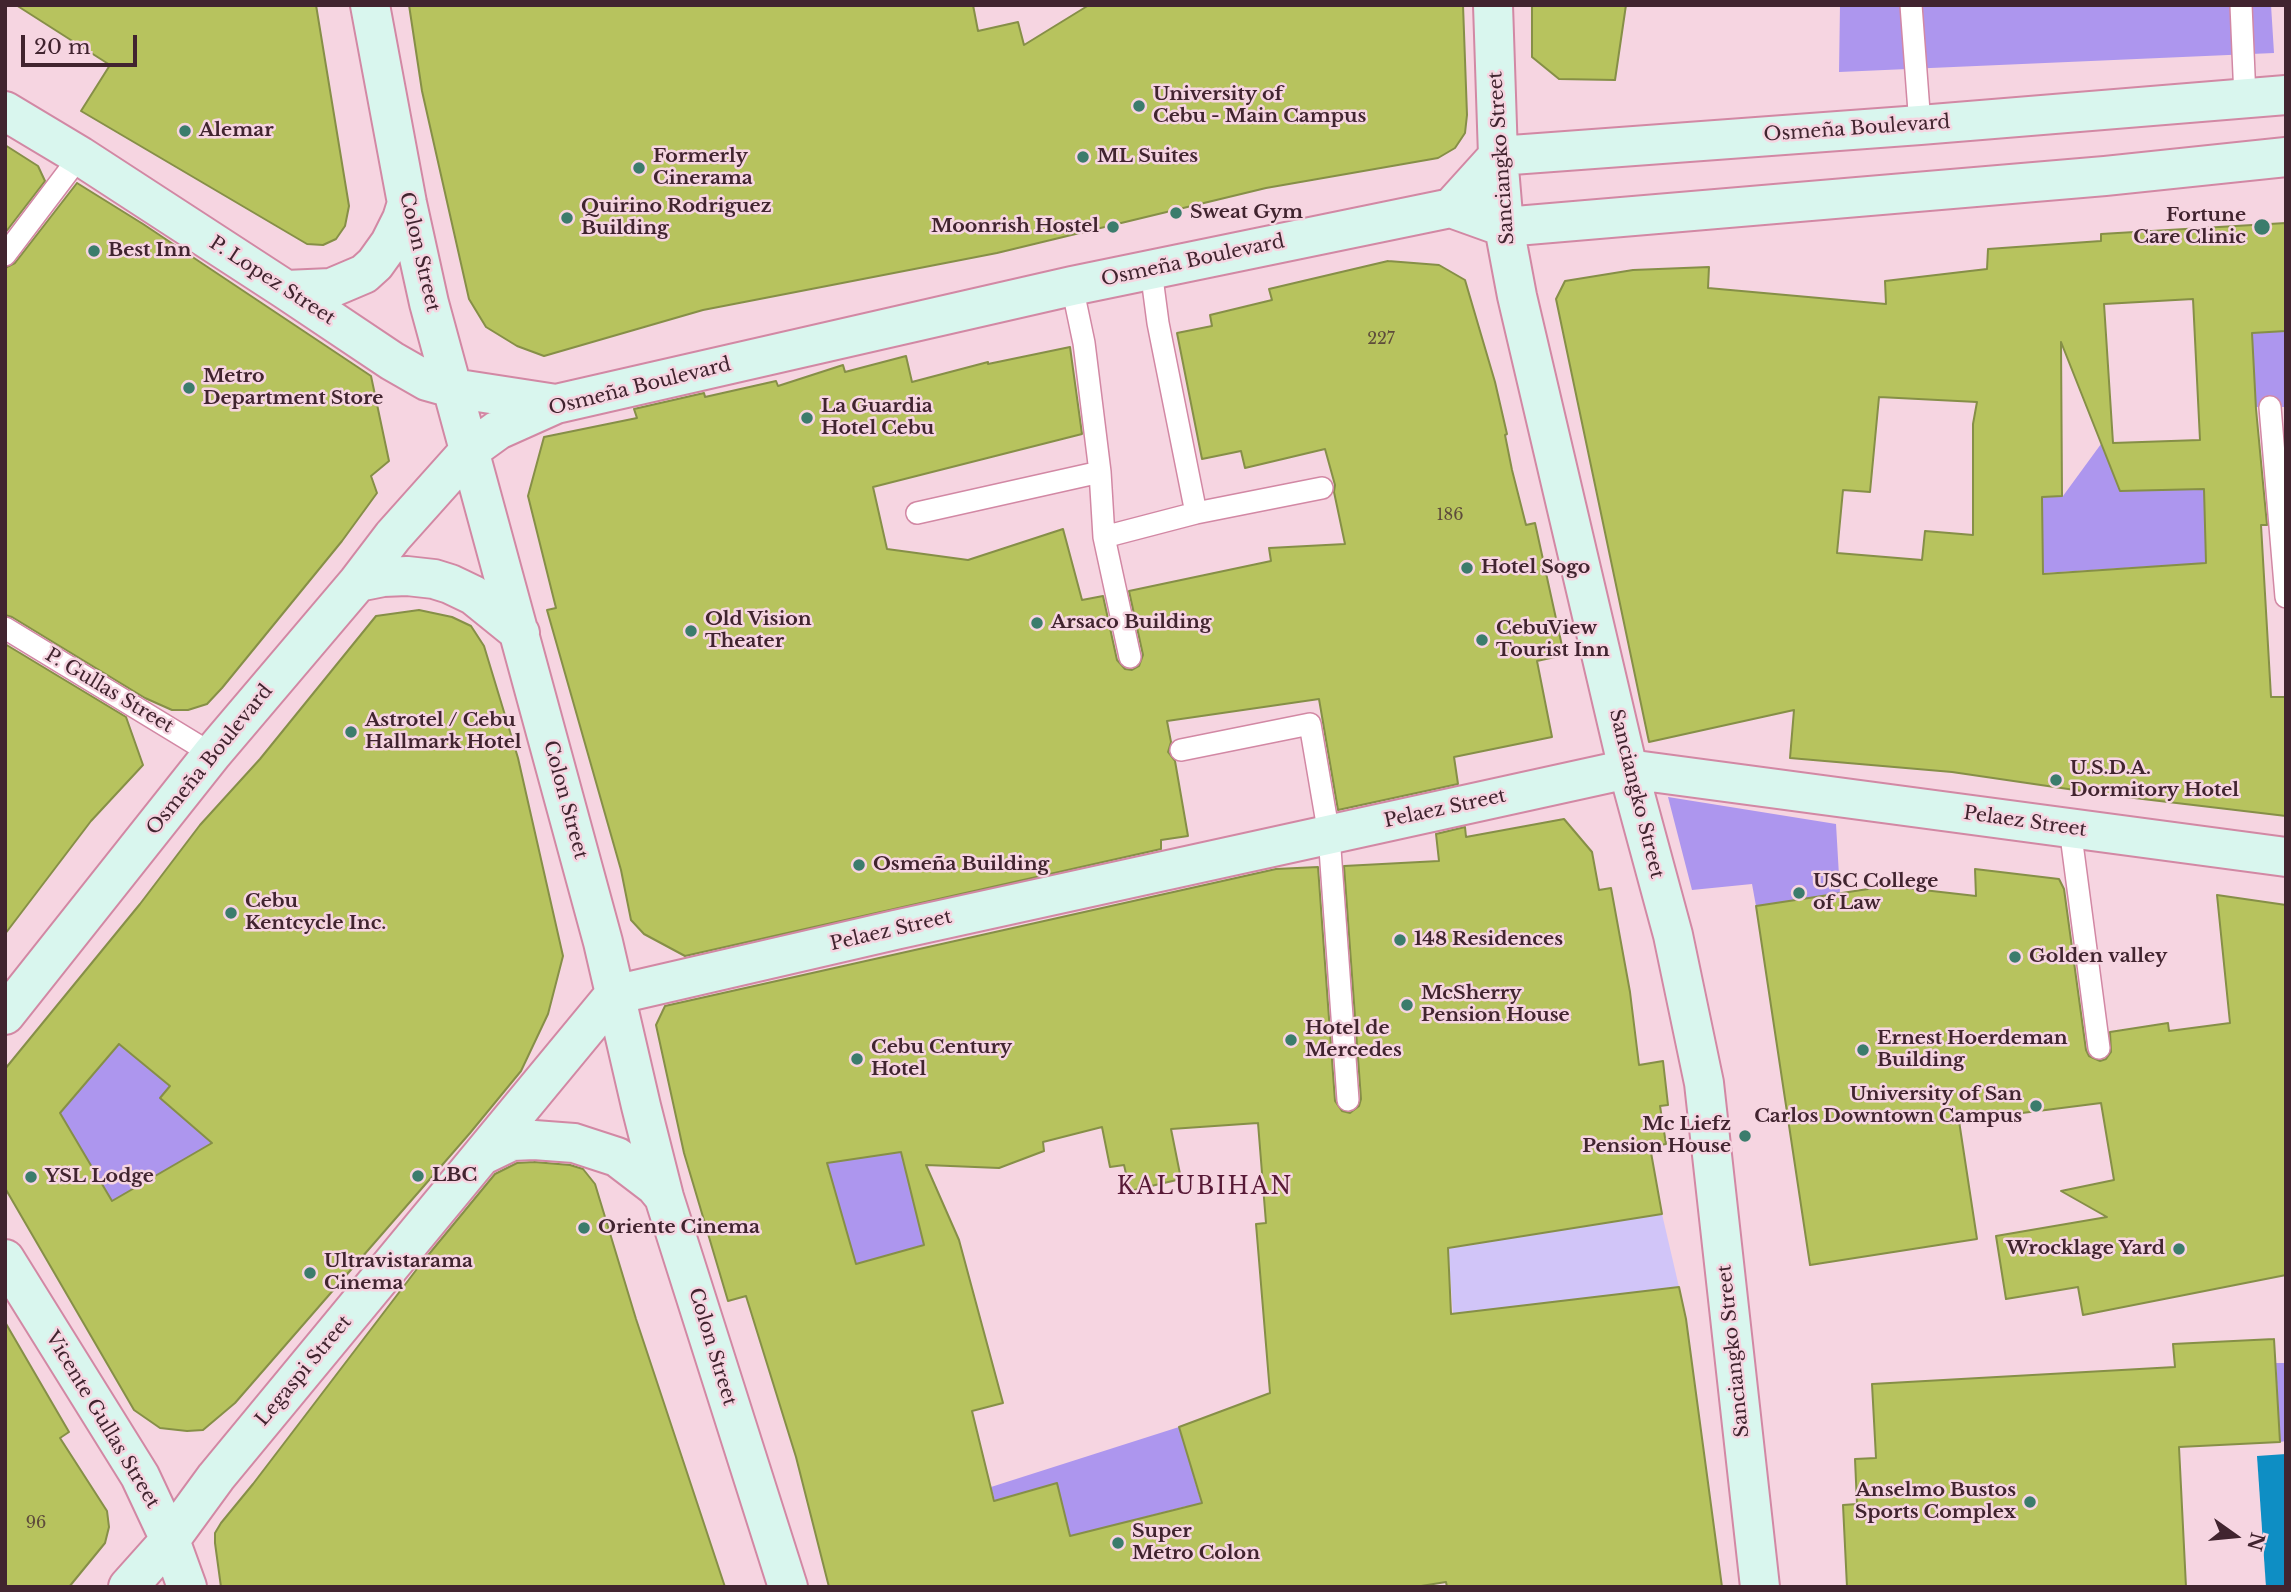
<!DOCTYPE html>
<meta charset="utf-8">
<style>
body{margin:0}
#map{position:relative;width:2291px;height:1592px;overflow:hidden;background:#f6d5e1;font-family:"Libre Baskerville",serif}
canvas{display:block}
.frame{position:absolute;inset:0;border:7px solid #41242f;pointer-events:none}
.north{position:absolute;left:2200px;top:1501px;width:70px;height:70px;-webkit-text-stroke:5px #f6d5e1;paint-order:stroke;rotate:105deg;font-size:19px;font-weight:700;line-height:28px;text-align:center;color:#41242f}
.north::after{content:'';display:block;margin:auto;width:24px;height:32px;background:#41242f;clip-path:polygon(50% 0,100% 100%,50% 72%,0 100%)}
.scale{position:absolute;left:21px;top:35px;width:116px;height:32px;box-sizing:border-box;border:4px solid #41242f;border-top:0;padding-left:9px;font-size:21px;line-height:24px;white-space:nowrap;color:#41242f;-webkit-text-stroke:5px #f6d5e1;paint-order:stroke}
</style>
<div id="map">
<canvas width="2291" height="1592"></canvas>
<div class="frame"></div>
<div class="north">N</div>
<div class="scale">20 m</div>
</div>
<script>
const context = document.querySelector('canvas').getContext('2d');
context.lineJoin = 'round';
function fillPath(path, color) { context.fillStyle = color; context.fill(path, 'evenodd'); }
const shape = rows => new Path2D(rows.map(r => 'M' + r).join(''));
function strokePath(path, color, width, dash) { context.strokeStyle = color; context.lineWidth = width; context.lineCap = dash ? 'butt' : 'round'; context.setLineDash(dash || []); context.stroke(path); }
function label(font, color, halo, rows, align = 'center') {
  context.font = font + ' "Libre Baskerville",serif'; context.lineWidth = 5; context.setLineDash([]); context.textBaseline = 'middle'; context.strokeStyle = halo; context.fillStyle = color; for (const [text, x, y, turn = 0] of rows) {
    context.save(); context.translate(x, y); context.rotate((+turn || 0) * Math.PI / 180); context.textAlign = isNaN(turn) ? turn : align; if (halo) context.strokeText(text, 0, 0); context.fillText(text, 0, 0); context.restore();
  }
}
const green = shape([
 [1662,1214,1679,1287,1453,1314,1448,1248]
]);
const forest = shape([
 [1840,5,2271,5,2274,53,1839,72],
 [2276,322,2278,332,2286,331,2286,407,2256,407,2251,324],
 [2101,444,2120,491,2204,489,2206,563,2043,573,2042,497,2063,496],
 [1668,797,1836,824,1840,893,1756,906,1752,884,1692,890],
 [120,1043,170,1086,161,1098,212,1143,118,1212,60,1113],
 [902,1152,924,1245,856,1264,827,1163],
 [2276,1363,2286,1363,2286,1441,2280,1442],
 [1179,1427,1203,1509,1187,1506,1070,1536,1057,1483,995,1501,991,1487]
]);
const water = shape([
 [2286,1454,2286,1587,2266,1587,2257,1456]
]);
const building = shape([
 [16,5,316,5,349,206,345,226,336,239,323,245,307,244,81,111,110,65,16,5],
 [409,5,973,5,978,31,1018,22,1024,45,1089,5,1463,5,1467,115,1465,133,1455,148,1438,158,1266,188,997,253,703,310,544,356,517,346,486,327,469,299,422,91,409,5],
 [1532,5,1626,5,1615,80,1559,79,1532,57,1532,5],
 [5,145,38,166,45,181,5,233,5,145],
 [77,183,143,224,371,376,389,461,371,476,377,493,342,541,222,688,207,704,188,710,172,710,145,698,12,617,5,615,5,268,15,263,77,183],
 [2286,223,2286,331,2252,333,2256,409,2267,525,2261,525,2271,697,2286,697,2286,816,2109,795,1952,772,1790,758,1794,710,1649,742,1556,299,1565,281,1633,270,1709,267,1708,288,1886,304,1885,281,1987,269,1988,249,2101,241,2101,234,2286,223],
 [2193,299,2200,440,2113,443,2104,304,2193,299],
 [2061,342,2120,491,2204,489,2206,563,2043,574,2042,497,2062,496,2061,342],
 [1879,397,1977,402,1973,424,1973,535,1925,531,1922,560,1837,553,1843,490,1870,492,1879,397],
 [1388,261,1439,265,1465,280,1495,382,1507,434,1505,435,1512,470,1526,525,1535,523,1564,655,1537,661,1552,737,1454,757,1458,784,1338,810,1319,699,1167,721,1171,742,1168,752,1175,761,1188,836,1161,840,1161,849,685,956,644,934,631,920,621,870,547,610,556,608,528,496,544,437,637,418,634,409,704,393,705,397,776,381,778,386,843,365,845,372,906,356,912,382,988,362,988,364,1070,347,1082,434,873,487,887,549,968,560,1063,529,1082,600,1103,596,1117,660,1125,669,1132,670,1139,666,1143,655,1129,591,1271,561,1269,548,1345,544,1334,492,1335,485,1325,449,1245,468,1241,451,1202,459,1177,333,1212,326,1210,315,1272,300,1269,289,1388,261],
 [419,610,452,617,471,626,484,646,518,758,563,956,548,1014,521,1071,470,1133,235,1403,203,1430,187,1431,160,1428,134,1410,5,1188,5,1069,140,904,200,825,260,759,376,616,419,610],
 [119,1044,170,1086,160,1098,212,1143,112,1201,60,1113,119,1044],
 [5,644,126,717,143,765,91,821,5,934,5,644],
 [1564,819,1592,852,1599,890,1611,888,1630,992,1639,1065,1663,1061,1668,1105,1660,1106,1666,1144,1650,1147,1662,1214,1448,1248,1451,1314,1679,1287,1686,1319,1722,1587,1447,1587,1446,1582,1415,1587,829,1587,796,1457,746,1296,728,1301,684,1153,656,1025,665,1006,1276,869,1318,867,1335,1101,1342,1111,1350,1113,1359,1106,1361,1099,1344,866,1439,861,1436,834,1465,827,1466,837,1564,819],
 [1258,1123,1266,1223,1256,1224,1270,1393,1179,1427,1202,1503,1070,1536,1057,1483,994,1501,972,1411,1003,1403,959,1240,926,1165,999,1168,1044,1151,1043,1142,1102,1127,1110,1167,1124,1165,1130,1191,1181,1179,1171,1129,1258,1123],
 [901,1152,924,1245,856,1264,827,1163,901,1152],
 [1975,869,2059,879,2064,889,2086,1050,2089,1056,2100,1061,2106,1059,2111,1052,2110,1032,2168,1023,2169,1031,2230,1023,2217,895,2286,905,2286,1275,2083,1315,2078,1287,2006,1299,1996,1236,2107,1217,2061,1191,2114,1180,2101,1103,1959,1121,1977,1239,1810,1265,1756,906,1888,886,1976,896,1975,869],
 [534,1162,570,1165,583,1169,595,1184,636,1319,725,1587,221,1587,215,1543,215,1533,221,1523,253,1484,420,1265,495,1174,517,1163,534,1162],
 [5,1322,69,1432,60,1438,107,1511,109,1527,105,1543,69,1587,5,1587,5,1322],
 [2274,1339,2280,1442,2179,1447,2186,1587,1847,1587,1843,1505,1857,1504,1855,1459,1876,1458,1872,1384,2175,1367,2173,1344,2274,1339]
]);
const lane = shape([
 [1911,5,1920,125],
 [2241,5,2245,98],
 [5,255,80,156],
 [1151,270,1158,323,1196,513],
 [1072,286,1084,343,1100,472,1104,537,1130,657],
 [2270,407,2286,597],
 [917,513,1100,472],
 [1104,537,1196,513,1322,488],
 [5,628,212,754],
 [1181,750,1310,724,1329,835,1348,1100],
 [2070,828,2099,1048]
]);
const secondary = shape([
 [370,5,407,203,429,303,603,942,641,1106,664,1197,788,1587],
 [1493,5,1498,156,1504,227,1517,296,1628,769,1673,935,1704,1083,1760,1587],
 [5,111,80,156,286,290,392,361,427,381,452,388,556,404],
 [1451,208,1498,156,1920,125,2286,95],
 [286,290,331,288,364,274,375,264,390,243,402,219,407,203],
 [358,582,383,577,407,576,434,579,450,584,473,595,520,633],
 [614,995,895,930,1628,769,2286,857],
 [5,1015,212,754,358,582,393,536,469,451,498,430,556,404,1072,286,1451,208,1504,227,2105,176,2286,157],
 [483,1155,512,1141,534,1140,574,1143,617,1157,655,1186,664,1197],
 [5,1259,140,1476,170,1540,187,1587],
 [128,1587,170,1540,216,1477,614,995]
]);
const markers = [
 [1139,106,7,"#3b7c6c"],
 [185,131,7,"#3b7c6c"],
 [1083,157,7,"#3b7c6c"],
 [639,168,7,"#3b7c6c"],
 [1176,213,7,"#3b7c6c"],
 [567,218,7,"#3b7c6c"],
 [1113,227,7,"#3b7c6c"],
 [2262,227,9,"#3b7c6c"],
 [94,251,7,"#3b7c6c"],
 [189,388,7,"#3b7c6c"],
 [807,418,7,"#3b7c6c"],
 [1467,568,7,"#3b7c6c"],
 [1037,623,7,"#3b7c6c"],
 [691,631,7,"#3b7c6c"],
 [1482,640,7,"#3b7c6c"],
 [351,732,7,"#3b7c6c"],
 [2056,780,7,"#3b7c6c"],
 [859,865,7,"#3b7c6c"],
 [1799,893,7,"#3b7c6c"],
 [231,913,7,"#3b7c6c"],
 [1400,940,7,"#3b7c6c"],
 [2015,957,7,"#3b7c6c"],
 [1407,1005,7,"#3b7c6c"],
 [1291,1040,7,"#3b7c6c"],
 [1863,1050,7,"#3b7c6c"],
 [857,1059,7,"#3b7c6c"],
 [2036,1106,7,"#3b7c6c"],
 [1745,1136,7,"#3b7c6c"],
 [418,1176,7,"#3b7c6c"],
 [31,1177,7,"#3b7c6c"],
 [584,1228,7,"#3b7c6c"],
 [2179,1249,7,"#3b7c6c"],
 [310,1273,7,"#3b7c6c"],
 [2030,1502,7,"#3b7c6c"],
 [1118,1543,7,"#3b7c6c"]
];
const numberNames = [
 ["227",1381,339],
 ["186",1450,515],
 ["96",36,1523]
];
const poiNames = [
 ["University of",1153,95],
 ["Cebu - Main Campus",1153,117],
 ["Alemar",199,131],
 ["Formerly",653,157],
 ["Cinerama",653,179],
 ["ML Suites",1097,157],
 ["Quirino Rodriguez",581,207],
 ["Building",581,229],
 ["Sweat Gym",1190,213],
 ["Fortune",2246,216,"right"],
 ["Care Clinic",2246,238,"right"],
 ["Moonrish Hostel",1099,227,"right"],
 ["Best Inn",108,251],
 ["Metro",203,377],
 ["Department Store",203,399],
 ["La Guardia",821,407],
 ["Hotel Cebu",821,429],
 ["Hotel Sogo",1481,568],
 ["Old Vision",705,620],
 ["Theater",705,642],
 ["Arsaco Building",1051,623],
 ["CebuView",1496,629],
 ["Tourist Inn",1496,651],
 ["Astrotel / Cebu",365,721],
 ["Hallmark Hotel",365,743],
 ["U.S.D.A.",2070,769],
 ["Dormitory Hotel",2070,791],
 ["Osmeña Building",873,865],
 ["USC College",1813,882],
 ["of Law",1813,904],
 ["Cebu",245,902],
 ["Kentcycle Inc.",245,924],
 ["148 Residences",1414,940],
 ["Golden valley",2029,957],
 ["McSherry",1421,994],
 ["Pension House",1421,1016],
 ["Hotel de",1305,1029],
 ["Mercedes",1305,1051],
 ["Ernest Hoerdeman",1877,1039],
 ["Building",1877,1061],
 ["Cebu Century",871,1048],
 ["Hotel",871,1070],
 ["University of San",2022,1095,"right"],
 ["Carlos Downtown Campus",2022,1117,"right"],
 ["Mc Liefz",1731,1125,"right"],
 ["Pension House",1731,1147,"right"],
 ["LBC",432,1176],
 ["YSL Lodge",45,1177],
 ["Oriente Cinema",598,1228],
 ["Wrocklage Yard",2165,1249,"right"],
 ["Ultravistarama",324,1262],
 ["Cinema",324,1284],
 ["Anselmo Bustos",2016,1491,"right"],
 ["Sports Complex",2016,1513,"right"],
 ["Super",1132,1532],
 ["Metro Colon",1132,1554]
];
const streetNames = [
 ["Osmeña Boulevard",1857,129,-4],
 ["Sanciangko Street",1502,158,-94],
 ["Colon Street",419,252,77],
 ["Osmeña Boulevard",1193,261,-12],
 ["P. Lopez Street",272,281,33],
 ["Osmeña Boulevard",640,387,-14],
 ["P. Gullas Street",109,691,31],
 ["Osmeña Boulevard",210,760,-51],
 ["Sanciangko Street",1636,794,76],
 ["Colon Street",565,800,75],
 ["Pelaez Street",1445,809,-12],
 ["Pelaez Street",2025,822,8],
 ["Pelaez Street",891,931,-13],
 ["Colon Street",712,1347,73],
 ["Sanciangko Street",1734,1351,-96],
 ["Legaspi Street",304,1371,-50],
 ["Vicente Gullas Street",102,1420,59]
];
const quarterNames = [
 ["KALUBIHAN",1205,1188]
];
fillPath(green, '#d1c5f8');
fillPath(forest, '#ad96ee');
fillPath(water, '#0e8ec4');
fillPath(building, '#b7c35e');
strokePath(building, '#868f47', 2);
strokePath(lane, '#d288a4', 24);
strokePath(secondary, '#d288a4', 42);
strokePath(lane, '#fff', 21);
strokePath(secondary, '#d9f6ee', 38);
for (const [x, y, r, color] of markers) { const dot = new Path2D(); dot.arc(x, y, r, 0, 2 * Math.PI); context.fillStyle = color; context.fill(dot); strokePath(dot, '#f6d5e1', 2.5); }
label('16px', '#5e4c3b', null, numberNames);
label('bold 19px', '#41242f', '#f6d5e1', poiNames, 'left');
label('19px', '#41242f', '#f6d5e1', streetNames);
context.letterSpacing = '2px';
label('23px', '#571936', '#f6d5e1', quarterNames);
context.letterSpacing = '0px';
</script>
